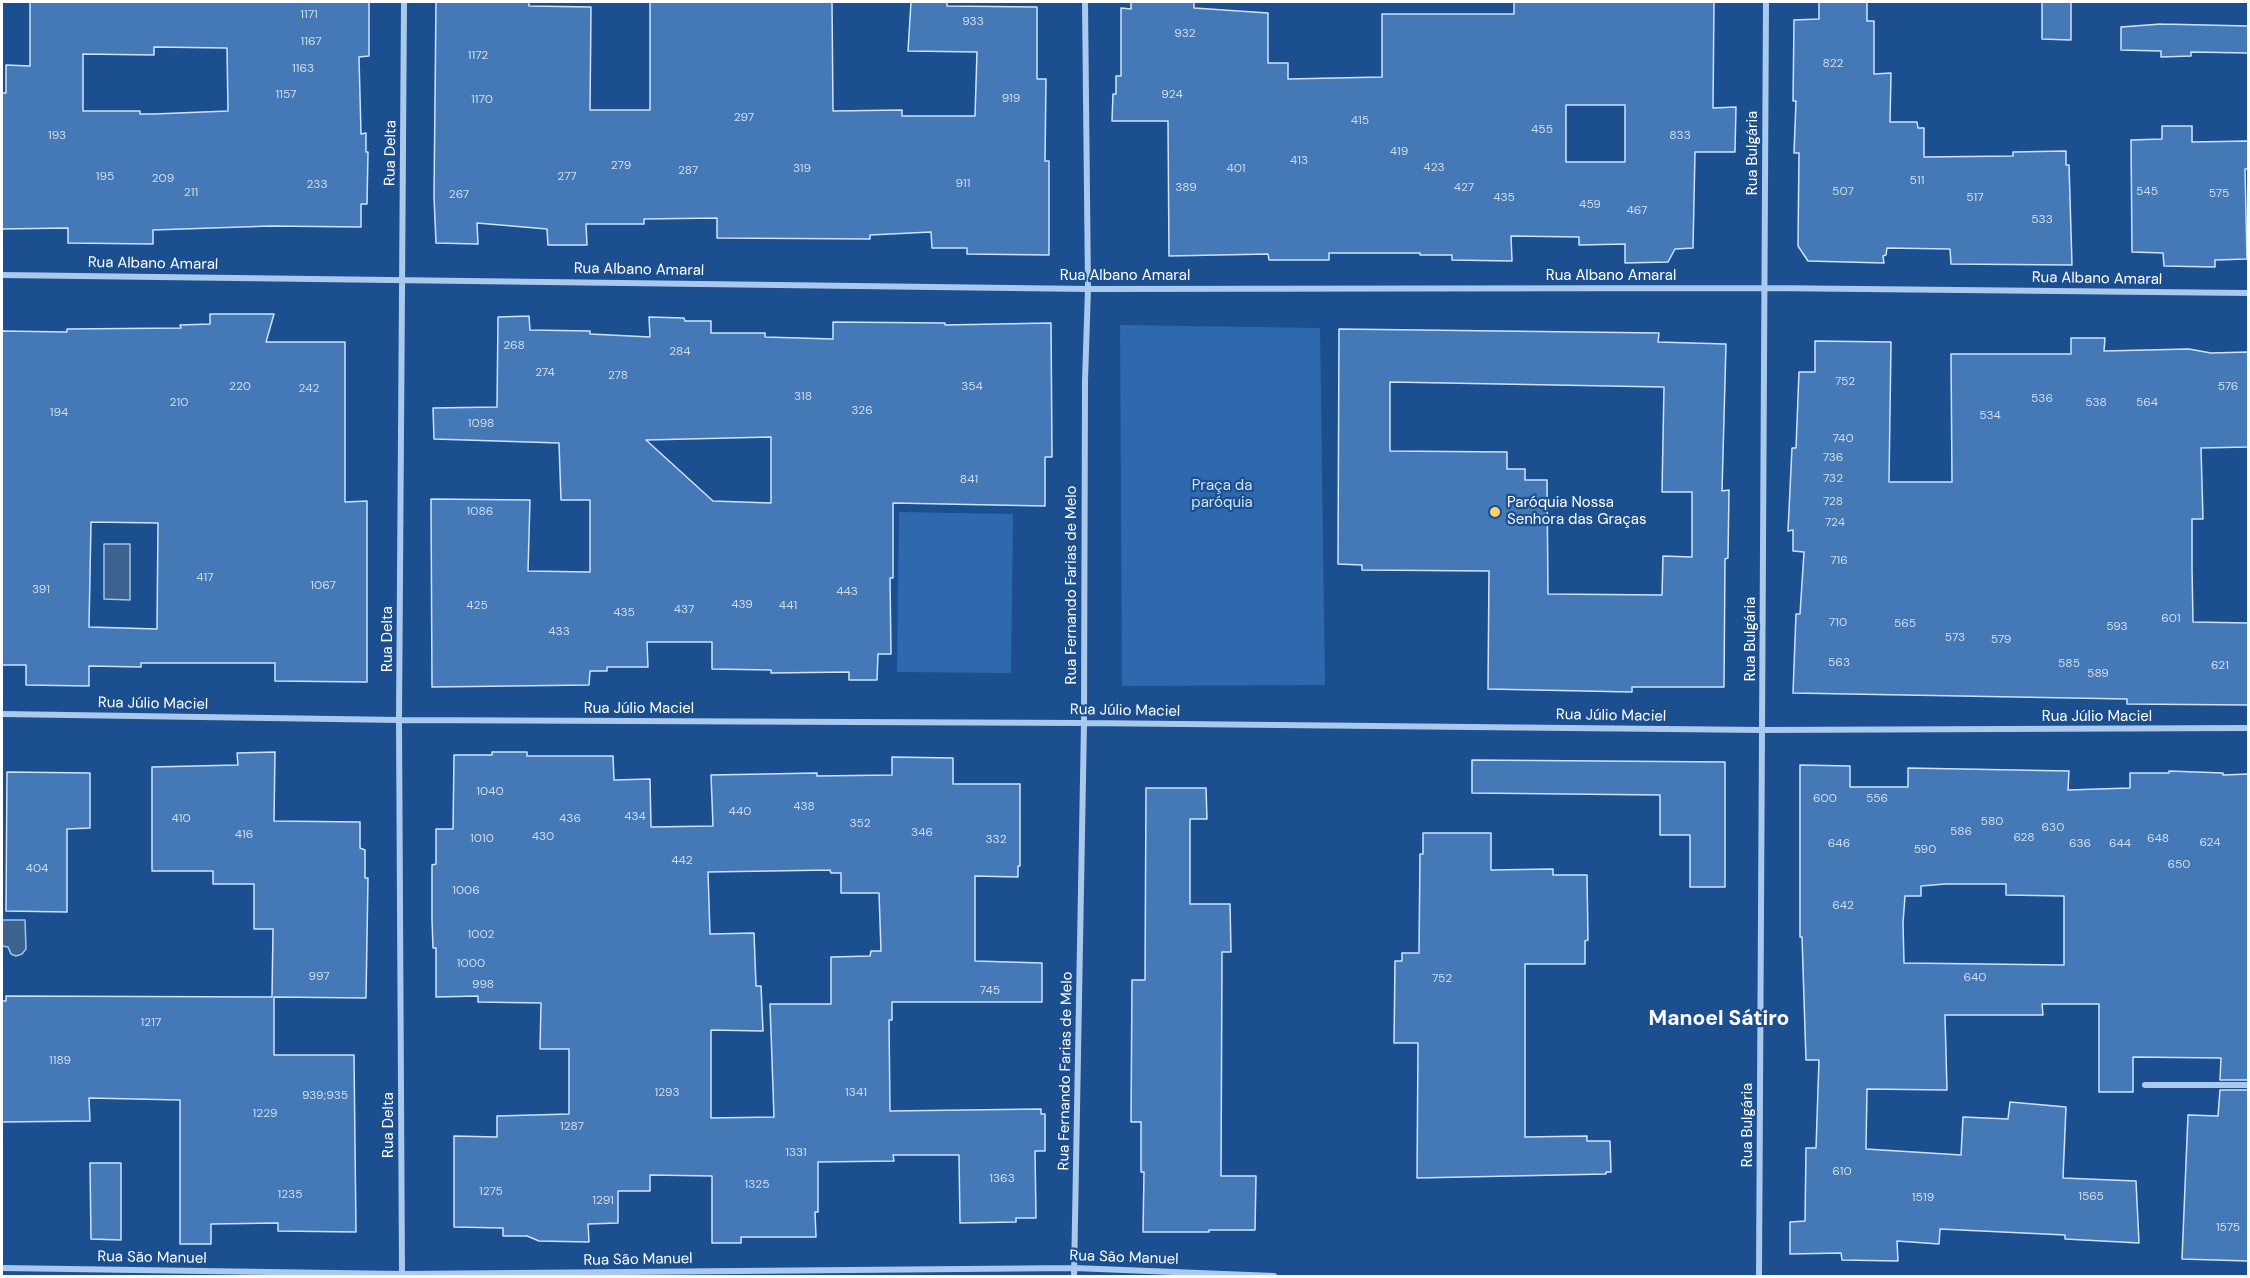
<!DOCTYPE html>
<meta charset="utf-8">
<style>
body{margin:0}
#map{position:relative;width:2250px;height:1278px;overflow:hidden;background:#1b4f8f;font-family:"DM Sans",sans-serif}
canvas{display:block}
.frame{position:absolute;inset:0;border:3px solid #fff;pointer-events:none}
</style>
<div id="map">
<canvas width="2250" height="1278"></canvas>
<div class="frame"></div>
</div>
<script>
const context = document.querySelector('canvas').getContext('2d');
context.lineJoin = 'round';
function fillPath(path, color) { context.fillStyle = color; context.fill(path, 'evenodd'); }
const shape = rows => new Path2D(rows.map(r => 'M' + r).join(''));
function strokePath(path, color, width, dash) { context.strokeStyle = color; context.lineWidth = width; context.lineCap = dash ? 'butt' : 'round'; context.setLineDash(dash || []); context.stroke(path); }
function label(font, color, halo, rows, align = 'center') {
  context.font = font + ' "DM Sans",sans-serif'; context.lineWidth = 4.5; context.setLineDash([]); context.textBaseline = 'middle'; context.strokeStyle = halo; context.fillStyle = color; for (const [text, x, y, turn = 0] of rows) {
    context.save(); context.translate(x, y); context.rotate((+turn || 0) * Math.PI / 180); context.textAlign = isNaN(turn) ? turn : align; if (halo) context.strokeText(text, 0, 0); context.fillText(text, 0, 0); context.restore();
  }
}
const green = shape([
 [1120,325,1320,328,1325,685,1122,686],
 [899,512,1013,514,1011,673,897,672]
]);
const water = shape([
 [104,544,130,544,130,600,104,599,104,544],
 [2,920,25,920,26,949,22,954,16,956,11,954,8,947,2,946,2,920]
]);
const building = shape([
 [30,2,369,2,369,56,359,57,361,134,366,133,366,152,368,152,367,204,361,204,361,227,271,226,153,230,153,244,68,243,68,228,2,229,2,93,6,93,6,65,30,66,30,2],
 [154,47,227,48,228,111,154,114,140,114,140,111,83,111,83,54,154,55,154,47],
 [436,2,529,2,529,6,591,7,590,110,650,110,650,2,832,2,833,111,902,110,902,116,975,116,977,52,908,51,911,2,947,2,947,6,1037,7,1037,79,1046,79,1045,161,1049,161,1049,255,967,254,967,248,932,248,931,232,870,235,870,239,717,238,717,218,644,219,644,224,586,224,587,245,548,245,547,229,477,223,478,244,436,243,434,197,436,2],
 [1131,2,1194,2,1194,8,1268,13,1268,63,1288,63,1288,79,1382,77,1382,14,1514,14,1514,2,1714,2,1713,108,1736,107,1735,152,1695,152,1693,248,1675,249,1668,262,1625,263,1625,244,1579,245,1579,237,1511,236,1512,261,1452,260,1452,255,1420,255,1420,253,1329,253,1329,260,1269,260,1268,254,1169,256,1168,121,1112,121,1113,94,1116,94,1116,76,1121,76,1121,8,1131,9,1131,2],
 [1566,105,1625,105,1625,162,1566,162,1566,105],
 [1819,2,1867,2,1867,21,1874,21,1874,74,1891,73,1890,122,1917,122,1918,128,1924,128,1924,157,2013,156,2013,152,2066,151,2066,165,2069,165,2072,265,1951,264,1950,249,1887,248,1886,255,1883,256,1884,263,1808,261,1798,246,1799,153,1794,153,1796,101,1793,101,1794,20,1819,19,1819,2],
 [2042,2,2071,2,2071,40,2042,39,2042,2],
 [2161,24,2248,26,2248,53,2191,52,2191,56,2161,57,2161,51,2121,50,2121,27,2161,24],
 [2162,126,2192,126,2192,142,2248,141,2248,169,2245,169,2247,259,2215,260,2215,267,2164,266,2163,253,2132,252,2131,140,2162,139,2162,126],
 [210,314,274,314,266,342,345,342,345,502,367,501,367,682,275,681,275,663,141,663,141,667,89,666,89,686,26,685,26,665,2,665,2,331,67,332,67,329,181,328,180,325,210,324,210,314],
 [91,522,158,523,157,629,89,627,91,522],
 [529,316,530,330,590,331,590,334,650,337,649,317,684,318,685,321,711,321,711,333,765,333,765,337,833,339,833,322,945,323,945,325,1051,323,1052,457,1045,457,1045,506,893,503,893,578,890,578,891,654,878,654,877,680,849,680,849,672,771,673,771,670,712,669,712,642,647,642,648,667,607,667,607,671,590,671,589,685,432,687,431,499,530,500,528,571,590,572,590,500,561,500,559,443,434,439,433,408,497,407,498,317,529,316],
 [771,437,771,503,713,501,646,440,771,437],
 [1339,329,1659,333,1658,342,1726,344,1722,491,1729,490,1728,558,1725,559,1724,687,1632,687,1632,692,1488,689,1489,571,1362,570,1362,565,1338,564,1339,329],
 [1390,382,1664,387,1662,492,1692,492,1692,557,1663,556,1662,595,1548,594,1547,480,1525,480,1525,469,1507,469,1507,452,1390,451,1390,382],
 [2071,338,2105,338,2104,351,2189,349,2211,353,2248,352,2248,447,2201,448,2203,519,2192,519,2192,567,2193,622,2248,623,2248,705,2127,704,2127,699,1793,693,1796,614,1800,614,1804,552,1793,551,1793,530,1788,531,1792,448,1796,448,1799,372,1815,372,1815,341,1891,342,1889,482,1952,482,1951,354,2071,354,2071,338],
 [275,752,274,821,360,822,360,848,365,850,365,878,368,878,366,998,274,997,274,1055,354,1055,356,1232,278,1231,278,1223,211,1224,211,1244,180,1244,180,1100,89,1098,90,1121,2,1122,2,1001,6,1001,6,996,272,997,273,929,254,929,254,884,213,884,213,871,152,871,152,767,238,765,237,753,275,752],
 [492,752,527,752,527,756,613,756,614,780,650,779,651,827,713,826,711,775,817,773,817,776,892,775,892,757,953,758,953,784,1020,784,1020,866,1018,866,1018,877,975,876,975,961,1042,963,1042,1002,892,1002,892,1020,889,1020,890,1111,1041,1109,1041,1114,1045,1114,1045,1151,1035,1151,1036,1218,1016,1218,1016,1222,960,1223,959,1155,893,1155,894,1161,818,1162,818,1212,815,1212,816,1237,741,1237,741,1243,712,1243,712,1176,650,1175,650,1191,618,1191,618,1223,588,1224,589,1242,539,1241,527,1236,503,1236,503,1228,454,1227,454,1136,497,1137,497,1116,569,1114,569,1049,540,1049,541,1003,478,1002,478,996,436,997,436,948,433,948,432,920,432,865,436,864,436,829,453,829,454,755,492,755,492,752],
 [830,870,831,873,841,873,841,893,879,893,881,951,871,951,870,956,831,957,831,1004,770,1004,774,1117,711,1118,711,1030,763,1031,761,986,756,986,754,933,710,934,708,872,830,870],
 [1472,760,1725,762,1725,887,1690,887,1690,835,1660,835,1660,795,1472,793,1472,760],
 [1800,765,1850,766,1850,787,1908,787,1908,768,2069,771,2068,790,2130,788,2130,773,2169,773,2169,771,2223,773,2223,775,2248,774,2248,1080,2220,1080,2221,1058,2133,1057,2133,1092,2099,1092,2099,1004,2042,1004,2043,1015,1945,1015,1947,1090,1867,1089,1866,1149,1961,1155,1963,1117,2008,1119,2010,1102,2066,1107,2063,1178,2136,1181,2139,1243,2065,1239,2065,1235,1940,1229,1939,1244,1897,1241,1898,1261,1842,1260,1841,1253,1790,1254,1790,1222,1805,1221,1806,1148,1816,1148,1819,1060,1806,1060,1802,937,1800,937,1800,765],
 [1945,884,2006,884,2006,895,2064,896,2064,965,1904,963,1903,923,1905,896,1921,896,1921,886,1945,884],
 [7,772,90,773,90,828,67,829,67,912,6,911,7,772],
 [1146,788,1206,788,1207,819,1190,819,1190,904,1230,904,1231,952,1222,952,1221,1176,1256,1176,1255,1230,1209,1230,1209,1232,1143,1232,1144,1172,1141,1172,1141,1122,1131,1122,1132,980,1145,980,1146,788],
 [1423,833,1491,833,1491,870,1553,869,1553,875,1587,875,1588,940,1585,941,1585,964,1525,964,1525,1137,1587,1136,1587,1141,1610,1141,1611,1172,1606,1172,1606,1174,1417,1178,1418,1043,1394,1043,1395,961,1402,961,1402,953,1419,953,1420,854,1423,854,1423,833],
 [2220,1090,2248,1090,2248,1261,2182,1259,2188,1115,2218,1116,2220,1090],
 [90,1163,121,1163,121,1240,91,1239,90,1163]
]);
const minor = shape([
 [2,275,1088,289,1765,288,2248,293],
 [2,714,399,720,1084,723,1762,730,2248,728],
 [2145,1085,2248,1085],
 [2,1268,402,1274,1074,1268,1274,1276],
 [402,1276,399,720,404,2],
 [1074,1276,1084,723,1085,381,1088,289,1085,2],
 [1759,1276,1766,2]
]);
const markers = [
 [1495,512,6,"#ffd166"]
];
const numberNames = [
 ["1171",309,15],
 ["933",973,22],
 ["932",1185,34],
 ["1167",311,42],
 ["1172",478,56],
 ["822",1833,64],
 ["1163",303,69],
 ["1157",286,95],
 ["924",1172,95],
 ["919",1011,99],
 ["1170",482,100],
 ["297",744,118],
 ["415",1360,121],
 ["455",1542,130],
 ["193",57,136],
 ["833",1680,136],
 ["419",1399,152],
 ["413",1299,161],
 ["279",621,166],
 ["423",1434,168],
 ["319",802,169],
 ["401",1236,169],
 ["287",688,171],
 ["195",105,177],
 ["277",567,177],
 ["209",163,179],
 ["511",1917,181],
 ["911",963,184],
 ["233",317,185],
 ["389",1186,188],
 ["427",1464,188],
 ["507",1843,192],
 ["545",2147,192],
 ["211",191,193],
 ["575",2219,194],
 ["267",459,195],
 ["435",1504,198],
 ["517",1975,198],
 ["459",1590,205],
 ["467",1637,211],
 ["533",2042,220],
 ["268",514,346],
 ["284",680,352],
 ["274",545,373],
 ["278",618,376],
 ["752",1845,382],
 ["220",240,387],
 ["354",972,387],
 ["576",2228,387],
 ["242",309,389],
 ["318",803,397],
 ["536",2042,399],
 ["210",179,403],
 ["538",2096,403],
 ["564",2147,403],
 ["326",862,411],
 ["194",59,413],
 ["534",1990,416],
 ["1098",481,424],
 ["740",1843,439],
 ["736",1833,458],
 ["732",1833,479],
 ["841",969,480],
 ["728",1833,502],
 ["1086",480,512],
 ["724",1835,523],
 ["716",1839,561],
 ["417",205,578],
 ["1067",323,586],
 ["391",41,590],
 ["443",847,592],
 ["439",742,605],
 ["425",477,606],
 ["441",788,606],
 ["437",684,610],
 ["435",624,613],
 ["601",2171,619],
 ["710",1838,623],
 ["565",1905,624],
 ["593",2117,627],
 ["433",559,632],
 ["573",1955,638],
 ["579",2001,640],
 ["563",1839,663],
 ["585",2069,664],
 ["621",2220,666],
 ["589",2098,674],
 ["1040",490,792],
 ["600",1825,799],
 ["556",1877,799],
 ["438",804,807],
 ["440",740,812],
 ["434",635,817],
 ["410",181,819],
 ["436",570,819],
 ["580",1992,822],
 ["352",860,824],
 ["630",2053,828],
 ["586",1961,832],
 ["346",922,833],
 ["416",244,835],
 ["430",543,837],
 ["628",2024,838],
 ["1010",482,839],
 ["648",2158,839],
 ["332",996,840],
 ["624",2210,843],
 ["646",1839,844],
 ["636",2080,844],
 ["644",2120,844],
 ["590",1925,850],
 ["442",682,861],
 ["650",2179,865],
 ["404",37,869],
 ["1006",466,891],
 ["642",1843,906],
 ["1002",481,935],
 ["1000",471,964],
 ["997",319,977],
 ["640",1975,978],
 ["752",1442,979],
 ["998",483,985],
 ["745",990,991],
 ["1217",151,1023],
 ["1189",60,1061],
 ["1293",667,1093],
 ["1341",856,1093],
 ["939;935",325,1096],
 ["1229",265,1114],
 ["1287",572,1127],
 ["1331",796,1153],
 ["610",1842,1172],
 ["1363",1002,1179],
 ["1325",757,1185],
 ["1275",491,1192],
 ["1235",290,1195],
 ["1565",2091,1197],
 ["1519",1923,1198],
 ["1291",603,1201],
 ["1575",2228,1228]
];
const streetNames = [
 ["Rua Delta",391,153,-89],
 ["Rua Bulgária",1753,153,-90],
 ["Rua Albano Amaral",153,264,1],
 ["Rua Albano Amaral",639,270,1],
 ["Rua Albano Amaral",1125,276],
 ["Rua Albano Amaral",1611,276],
 ["Rua Albano Amaral",2097,279,1],
 ["Rua Fernando Farias de Melo",1072,585,-90],
 ["Rua Delta",388,639,-90],
 ["Rua Bulgária",1751,639,-90],
 ["Rua Júlio Maciel",153,704,1],
 ["Rua Júlio Maciel",639,709],
 ["Rua Júlio Maciel",1125,711,1],
 ["Rua Júlio Maciel",1611,716,1],
 ["Rua Júlio Maciel",2097,717],
 ["Rua Fernando Farias de Melo",1066,1071,-89],
 ["Rua Delta",389,1125,-90],
 ["Rua Bulgária",1748,1125,-90],
 ["Rua São Manuel",152,1258,1],
 ["Rua São Manuel",1124,1258,2],
 ["Rua São Manuel",638,1260,-1]
];
const parkNames = [
 ["Praça da",1222,486],
 ["paróquia",1222,503]
];
const poiNames = [
 ["Paróquia Nossa",1507,503],
 ["Senhora das Graças",1507,520]
];
const districtNames = [
 ["Manoel Sátiro",1719,1019]
];
fillPath(green, '#2e69ad');
fillPath(water, '#3c6290');
strokePath(water, '#9cc4f0', 1.5);
fillPath(building, '#4478b7');
strokePath(building, '#cfe3fa', 1.5);
strokePath(minor, '#a9c9ee', 6);
for (const [x, y, r, color] of markers) { const dot = new Path2D(); dot.arc(x, y, r, 0, 2 * Math.PI); context.fillStyle = color; context.fill(dot); strokePath(dot, '#1b4f8f', 2); }
label('12px', '#d0dded', null, numberNames);
label('15px', '#fff', '#1b4f8f', streetNames);
label('15px', '#cfe3fa', '#1b4f8f', parkNames);
label('15px', '#fff', '#1b4f8f', poiNames, 'left');
label('bold 21px', '#fff', '#1b4f8f', districtNames);
</script>
